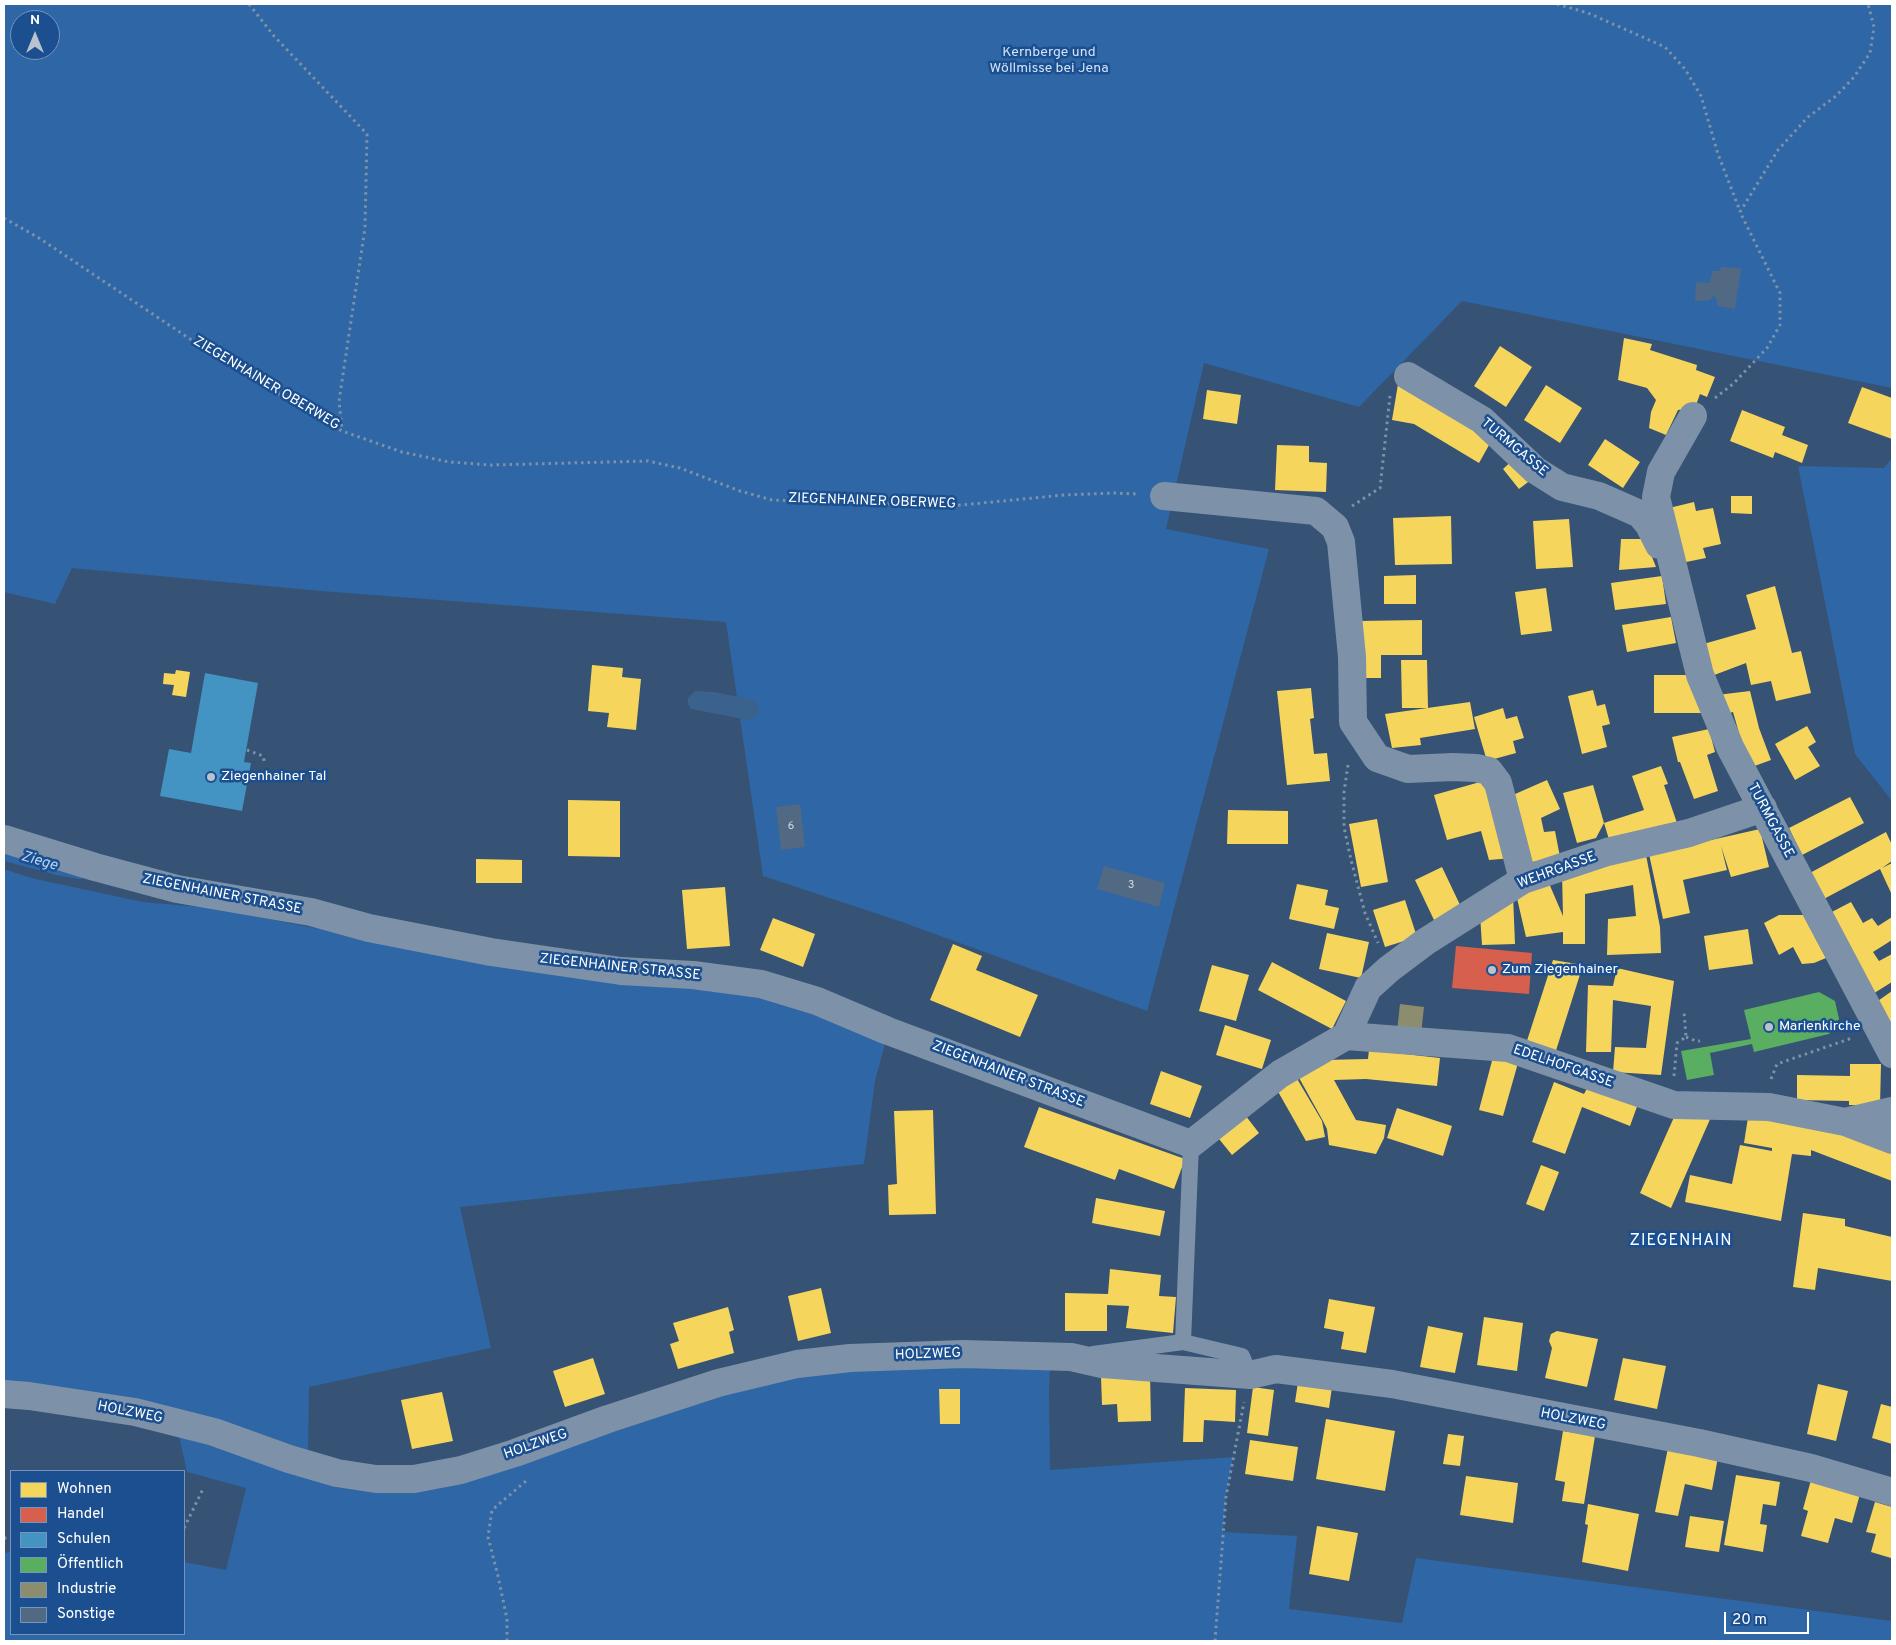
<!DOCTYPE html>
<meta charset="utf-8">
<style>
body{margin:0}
#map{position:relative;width:1896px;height:1645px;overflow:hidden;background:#365274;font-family:Overpass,sans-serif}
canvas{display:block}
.frame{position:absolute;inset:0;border:5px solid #fff;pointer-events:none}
.legend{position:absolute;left:10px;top:1470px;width:175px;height:165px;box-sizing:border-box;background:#1b4f8f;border:1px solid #7695bc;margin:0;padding:6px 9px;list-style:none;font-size:15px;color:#fff}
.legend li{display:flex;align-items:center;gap:10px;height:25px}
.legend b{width:25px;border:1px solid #7695bc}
.north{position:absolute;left:10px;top:10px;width:50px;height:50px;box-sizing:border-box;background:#1b4f8f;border:1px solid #7695bc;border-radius:50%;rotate:0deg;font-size:14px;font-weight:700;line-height:20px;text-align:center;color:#fff}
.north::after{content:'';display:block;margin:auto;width:18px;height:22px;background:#b9c2ce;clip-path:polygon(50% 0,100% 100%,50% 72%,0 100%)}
.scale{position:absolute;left:1724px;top:1612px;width:85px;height:22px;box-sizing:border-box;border:2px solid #fff;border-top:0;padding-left:6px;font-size:15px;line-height:18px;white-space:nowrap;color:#fff;-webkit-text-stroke:4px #1b4f8f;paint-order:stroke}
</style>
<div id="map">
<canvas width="1896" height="1645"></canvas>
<div class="frame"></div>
<ul class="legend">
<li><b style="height:14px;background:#f6d55c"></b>Wohnen</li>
<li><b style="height:14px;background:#d6604d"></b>Handel</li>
<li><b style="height:14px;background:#4393c3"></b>Schulen</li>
<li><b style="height:14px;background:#5aae61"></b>Öffentlich</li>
<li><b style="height:14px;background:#8c8c6e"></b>Industrie</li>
<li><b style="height:14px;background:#526984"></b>Sonstige</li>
</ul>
<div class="north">N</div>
<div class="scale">20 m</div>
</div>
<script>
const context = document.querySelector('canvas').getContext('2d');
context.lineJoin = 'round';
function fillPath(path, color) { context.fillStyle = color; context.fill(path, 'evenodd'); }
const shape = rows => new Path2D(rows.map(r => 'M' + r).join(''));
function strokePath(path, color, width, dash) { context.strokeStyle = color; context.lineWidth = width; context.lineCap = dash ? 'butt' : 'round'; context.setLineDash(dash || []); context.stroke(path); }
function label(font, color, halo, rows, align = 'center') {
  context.font = font + ' Overpass,sans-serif'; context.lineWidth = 5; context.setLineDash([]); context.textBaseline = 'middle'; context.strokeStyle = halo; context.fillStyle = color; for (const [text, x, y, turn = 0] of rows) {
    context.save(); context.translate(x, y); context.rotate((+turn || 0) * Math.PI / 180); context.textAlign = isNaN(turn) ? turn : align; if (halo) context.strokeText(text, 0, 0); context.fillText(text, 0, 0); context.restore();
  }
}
const green = shape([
 [4,4,1892,4,1892,388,1462,301,1359,407,1204,363,1166,529,1269,549,1147,1011,899,921,763,876,726,622,321,591,72,568,55,604,4,592],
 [20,20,50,20,50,50,20,50],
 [1892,458,1892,801,1855,754,1798,466,1884,468],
 [4,845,85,878,79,879,56,875,4,861],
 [4,869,31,878,143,902,213,908,340,933,759,995,886,1040,875,1081,864,1164,460,1207,491,1348,309,1387,308,1455,4,1384],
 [846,1366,1050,1367,1049,1390,1050,1470,1233,1457,1226,1497,1223,1532,1297,1536,1289,1609,1402,1623,1416,1558,1892,1621,1892,1641,4,1641,4,1553,11,1552,11,1634,184,1634,184,1562,226,1570,246,1488,187,1472,178,1432,359,1488,665,1408]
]);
const water = shape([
 [695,691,714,692,749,699,756,702,759,711,753,719,748,720,691,709,688,704,688,698]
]);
const homes = shape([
 [1624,338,1652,344,1650,350,1697,365,1696,370,1715,377,1707,397,1700,394,1695,408,1678,410,1666,435,1649,428,1651,412,1656,400,1647,388,1618,380],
 [1500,346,1532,367,1506,407,1474,386],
 [1398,384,1493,438,1479,463,1414,424,1392,420],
 [1546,385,1582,408,1560,443,1524,420],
 [1862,387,1892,398,1892,439,1848,423],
 [1207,390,1241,395,1237,424,1203,419],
 [1742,410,1785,427,1782,435,1808,445,1802,463,1775,452,1773,458,1730,441],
 [1605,439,1640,462,1623,488,1588,465],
 [1277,445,1309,446,1309,462,1327,463,1326,492,1275,490],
 [1515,458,1532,479,1519,489,1503,469],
 [1731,496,1752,496,1752,514,1731,513],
 [1694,502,1696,511,1713,508,1721,544,1703,548,1706,558,1681,563,1669,508],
 [1451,516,1452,564,1395,565,1393,518],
 [1569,519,1573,567,1536,569,1533,521],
 [1621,539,1645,539,1656,567,1619,570],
 [1416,575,1416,604,1384,604,1384,576],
 [1662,576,1666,604,1615,610,1611,583],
 [1775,586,1792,653,1801,651,1811,693,1776,701,1771,681,1751,685,1746,663,1709,677,1700,645,1756,629,1746,595],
 [1546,588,1552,631,1521,635,1515,592],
 [1671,617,1676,643,1627,652,1622,625],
 [1422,620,1422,655,1381,655,1381,678,1358,678,1358,621],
 [1401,660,1427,660,1428,708,1402,708],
 [592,665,623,668,622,677,641,679,636,730,607,727,609,713,588,711],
 [176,670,190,672,186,697,172,695,174,685,163,684,164,673,175,674],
 [1654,675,1692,675,1704,713,1654,713],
 [1311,688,1314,718,1310,719,1314,754,1327,753,1330,781,1287,785,1277,691],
 [1593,690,1597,706,1605,704,1610,724,1602,726,1607,747,1582,754,1568,696],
 [1750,691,1759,728,1771,760,1749,768,1733,712,1722,715,1717,695],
 [1470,702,1475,729,1420,738,1421,745,1392,748,1385,714],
 [1503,708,1506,719,1517,716,1524,738,1513,741,1516,753,1487,761,1474,717],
 [1807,726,1816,742,1808,747,1820,766,1795,780,1775,744],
 [1709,729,1715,752,1707,755,1718,791,1694,799,1680,762,1678,762,1672,737],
 [1661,766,1668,784,1664,785,1677,823,1611,846,1604,823,1644,810,1632,776],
 [1487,780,1513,858,1489,860,1481,831,1447,840,1434,795],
 [1547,780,1560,809,1541,818,1544,832,1555,831,1560,857,1521,864,1506,798],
 [1593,785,1604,823,1596,838,1577,843,1563,793],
 [1850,797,1864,823,1802,855,1789,828],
 [568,800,620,801,620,857,568,856],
 [1228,810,1288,811,1288,844,1227,844],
 [1377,819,1388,882,1361,887,1349,824],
 [1760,829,1769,867,1731,877,1721,846,1727,870,1683,880,1690,913,1663,919,1649,854],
 [1886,832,1892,845,1892,861,1882,868,1892,863,1892,895,1880,869,1820,901,1808,874],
 [1646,855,1660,927,1661,953,1607,955,1608,919,1636,916,1633,885,1585,894,1585,944,1563,944,1563,932,1526,937,1516,894,1548,881,1563,916,1562,873],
 [476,859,522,860,522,883,476,883],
 [1442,867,1461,907,1434,920,1415,880],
 [1297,884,1328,890,1325,905,1339,908,1334,929,1289,919],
 [725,887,730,946,687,949,682,890],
 [1513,895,1515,944,1482,945,1480,915],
 [1405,900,1417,937,1385,947,1373,910],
 [1851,902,1863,923,1872,918,1878,926,1892,917,1892,940,1873,952,1879,961,1892,954,1892,982,1871,995,1826,915],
 [1779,915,1803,915,1826,958,1814,963,1802,964,1793,947,1779,955,1764,923],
 [773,918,815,934,803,967,760,950],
 [1748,929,1753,964,1709,970,1704,936],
 [1327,933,1369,942,1361,978,1319,969],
 [953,944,982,956,976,970,1038,995,1020,1037,930,1000],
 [1553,960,1583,965,1553,1060,1524,1050],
 [1272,962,1346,1001,1332,1029,1258,990],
 [1212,965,1249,975,1236,1021,1199,1011],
 [1617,968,1674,981,1661,1075,1613,1072,1615,1047,1646,1048,1651,1006,1613,1000,1611,1052,1586,1052,1588,985,1613,986],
 [1892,991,1892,1032,1875,1003],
 [1225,1025,1271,1040,1262,1069,1216,1055],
 [1369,1050,1440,1058,1437,1086,1366,1079,1334,1080,1356,1120,1386,1125,1384,1138,1376,1154,1329,1145,1327,1129,1323,1121,1298,1076,1323,1060,1368,1059],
 [1493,1057,1518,1063,1503,1116,1479,1110],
 [1850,1064,1881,1064,1880,1106,1849,1105,1849,1101,1797,1100,1797,1075,1850,1076],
 [1161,1071,1202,1086,1190,1118,1150,1104],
 [1296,1077,1322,1121,1325,1137,1306,1141,1276,1088],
 [1554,1082,1584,1094,1590,1083,1639,1101,1630,1126,1582,1107,1565,1154,1532,1142],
 [1039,1107,1185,1159,1174,1189,1119,1169,1115,1180,1024,1147],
 [1397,1108,1452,1126,1443,1156,1387,1138],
 [933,1110,936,1214,889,1215,888,1185,897,1184,894,1111],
 [1242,1111,1259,1133,1232,1155,1215,1134],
 [1749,1111,1815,1122,1892,1149,1892,1181,1811,1150,1811,1156,1792,1154,1781,1221,1685,1202,1690,1175,1732,1184,1740,1145,1772,1151,1772,1148,1744,1143],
 [1675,1115,1711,1117,1671,1208,1640,1193],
 [1541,1165,1559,1172,1544,1211,1526,1204],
 [1096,1198,1165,1211,1160,1236,1092,1223],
 [1803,1213,1845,1219,1845,1226,1892,1237,1892,1281,1818,1268,1815,1290,1793,1287],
 [1110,1269,1161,1275,1159,1296,1176,1297,1173,1333,1126,1328,1129,1306,1107,1305,1107,1331,1065,1331,1065,1293,1108,1294],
 [821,1288,831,1333,798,1341,788,1296],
 [1329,1299,1375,1307,1366,1353,1341,1349,1344,1332,1324,1328],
 [728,1307,734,1330,729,1332,734,1353,678,1369,670,1344,679,1341,673,1323],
 [1484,1317,1523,1323,1517,1371,1477,1365],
 [1428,1326,1463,1333,1455,1373,1420,1367],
 [1557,1331,1598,1339,1587,1387,1545,1378,1552,1348,1549,1341,1551,1334],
 [593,1358,605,1394,565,1407,553,1371],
 [1623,1358,1666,1366,1657,1409,1614,1400],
 [1150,1374,1151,1421,1118,1422,1117,1404,1102,1405,1101,1377],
 [1298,1382,1332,1387,1329,1408,1295,1402],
 [1818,1384,1848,1391,1836,1441,1807,1434],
 [1253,1387,1274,1390,1268,1436,1247,1433],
 [1185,1388,1236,1390,1235,1422,1204,1420,1203,1442,1183,1442],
 [939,1389,960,1389,960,1424,940,1424],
 [442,1392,453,1441,412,1449,401,1400],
 [1881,1404,1892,1407,1892,1444,1872,1438],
 [1326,1419,1395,1431,1385,1491,1316,1479],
 [1563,1431,1595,1436,1584,1504,1562,1501,1565,1482,1555,1480],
 [1448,1434,1464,1436,1460,1466,1443,1464],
 [1250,1440,1298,1447,1293,1481,1245,1474],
 [1668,1448,1718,1457,1712,1490,1685,1484,1678,1516,1655,1512],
 [1736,1475,1780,1482,1776,1506,1763,1504,1760,1524,1767,1525,1763,1552,1724,1545],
 [1466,1476,1518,1483,1513,1523,1460,1515],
 [1811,1480,1860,1494,1852,1523,1835,1518,1828,1543,1801,1536,1808,1511,1803,1509],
 [1875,1502,1892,1507,1891,1558,1871,1552,1876,1534,1866,1532],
 [1588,1504,1639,1514,1628,1571,1582,1562,1588,1525,1585,1524],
 [1690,1516,1724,1521,1719,1552,1685,1547],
 [1317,1526,1358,1533,1349,1581,1309,1574]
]);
const shops = shape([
 [1456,946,1532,953,1529,994,1452,988]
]);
const schools = shape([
 [205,673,258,683,244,762,251,763,242,811,160,796,169,749,191,753]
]);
const public = shape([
 [1819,992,1835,1001,1839,1019,1829,1034,1754,1052,1752,1044,1710,1053,1714,1075,1687,1080,1681,1051,1751,1039,1744,1010]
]);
const industry = shape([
 [1400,1004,1424,1007,1421,1034,1397,1031]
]);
const building = shape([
 [1721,267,1741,268,1735,309,1718,306,1716,298,1713,296,1710,300,1695,301,1696,282,1710,283,1712,271,1720,271],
 [800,804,805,847,781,850,776,807],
 [1104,866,1165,883,1159,907,1097,889]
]);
const path = shape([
 [249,4,274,36,367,134,365,228,339,401,342,430],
 [1557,4,1588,13,1665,47,1685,69,1701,96,1718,154,1740,211],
 [4,218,39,238,199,345,311,414,342,431,402,452,449,462,491,465,648,461,680,468,740,491,772,500,951,506,1064,495,1114,493,1136,494],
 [1715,398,1733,384,1767,348,1780,325,1780,293,1740,212,1778,150,1808,117,1836,96,1854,77,1870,53,1874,27,1868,4],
 [1352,506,1380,488,1390,396],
 [247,750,263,756,265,764],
 [1348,765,1344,792,1344,827,1351,860,1365,913,1378,943],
 [1686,1037,1696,1041,1700,1041],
 [1674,1076,1677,1043,1686,1037,1684,1012],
 [1771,1079,1777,1064,1852,1038],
 [184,1528,203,1489],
 [4,1538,11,1539],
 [507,1641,507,1619,498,1576,488,1537,492,1510,526,1481],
 [1215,1641,1226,1497,1244,1402]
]);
const service = shape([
 [1183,1342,1191,1144],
 [1093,1354,1183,1342,1242,1356,1250,1375]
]);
const minor = shape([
 [1408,376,1482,420,1535,470,1562,487,1599,496,1640,514,1649,525,1659,545],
 [1693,416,1661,472,1656,497,1700,675,1730,747,1892,1054],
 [1164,496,1316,511,1335,527,1341,542,1352,657,1353,722,1377,758,1408,769,1453,767,1476,768,1489,771,1498,783,1523,880],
 [4,839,95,867,177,889,311,912,369,928,491,952,621,971,693,975,761,984,817,1001,888,1031,1191,1144,1280,1074,1346,1036,1508,1048,1674,1105,1769,1107,1845,1122,1892,1140],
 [1346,1036,1368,988,1389,969,1425,942,1523,880,1607,852,1689,833,1763,808],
 [1845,1122,1892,1111],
 [4,1394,29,1396,135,1412,214,1432,289,1459,337,1473,376,1479,414,1479,461,1470,515,1453,608,1419,718,1383,797,1364,850,1358,963,1354,1071,1357,1102,1364,1250,1375,1276,1369,1392,1384,1699,1443,1811,1468,1892,1492]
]);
const markers = [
 [211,777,5,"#b9c2ce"],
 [1492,970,5,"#b9c2ce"],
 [1769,1027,5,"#b9c2ce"]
];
const numberNames = [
 ["6",791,827],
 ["3",1131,886]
];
const parkNames = [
 ["Kernberge und",1049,53],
 ["Wöllmisse bei Jena",1049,69]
];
const streetNames = [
 ["ZIEGENHAINER OBERWEG",266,384,31],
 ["TURMGASSE",1514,448,40],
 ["ZIEGENHAINER OBERWEG",872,502,2],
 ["TURMGASSE",1770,821,62],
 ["WEHRGASSE",1557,871,-20],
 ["ZIEGENHAINER STRASSE",222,895,11],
 ["ZIEGENHAINER STRASSE",620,968,6],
 ["EDELHOFGASSE",1563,1067,19],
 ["ZIEGENHAINER STRASSE",1008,1075,21],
 ["HOLZWEG",928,1355,-2],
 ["HOLZWEG",130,1413,11],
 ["HOLZWEG",1573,1420,11],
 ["HOLZWEG",536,1445,-19]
];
const poiNames = [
 ["Ziegenhainer Tal",221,777],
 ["Zum Ziegenhainer",1502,970],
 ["Marienkirche",1779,1027]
];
const waterNames = [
 ["Ziege",39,862,16]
];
const quarterNames = [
 ["ZIEGENHAIN",1681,1242]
];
fillPath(green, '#2f66a5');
fillPath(water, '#3b618d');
fillPath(homes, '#f6d55c');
fillPath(shops, '#d6604d');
fillPath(schools, '#4393c3');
fillPath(public, '#5aae61');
fillPath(industry, '#8c8c6e');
fillPath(building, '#526984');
strokePath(path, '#7d92a8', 3, [2.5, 4]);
strokePath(service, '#7d92a8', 16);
strokePath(minor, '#7d92a8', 28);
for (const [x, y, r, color] of markers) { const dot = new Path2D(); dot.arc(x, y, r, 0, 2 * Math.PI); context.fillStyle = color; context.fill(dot); strokePath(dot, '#1b4f8f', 2); }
label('11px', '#d4dae0', null, numberNames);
label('14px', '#cfe3fa', '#1b4f8f', parkNames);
label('14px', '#fff', '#1b4f8f', streetNames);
label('14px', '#fff', '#1b4f8f', poiNames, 'left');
label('italic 15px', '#b5d3f5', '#1b4f8f', waterNames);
context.letterSpacing = '1px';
label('16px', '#fff', '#1b4f8f', quarterNames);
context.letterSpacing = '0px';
</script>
